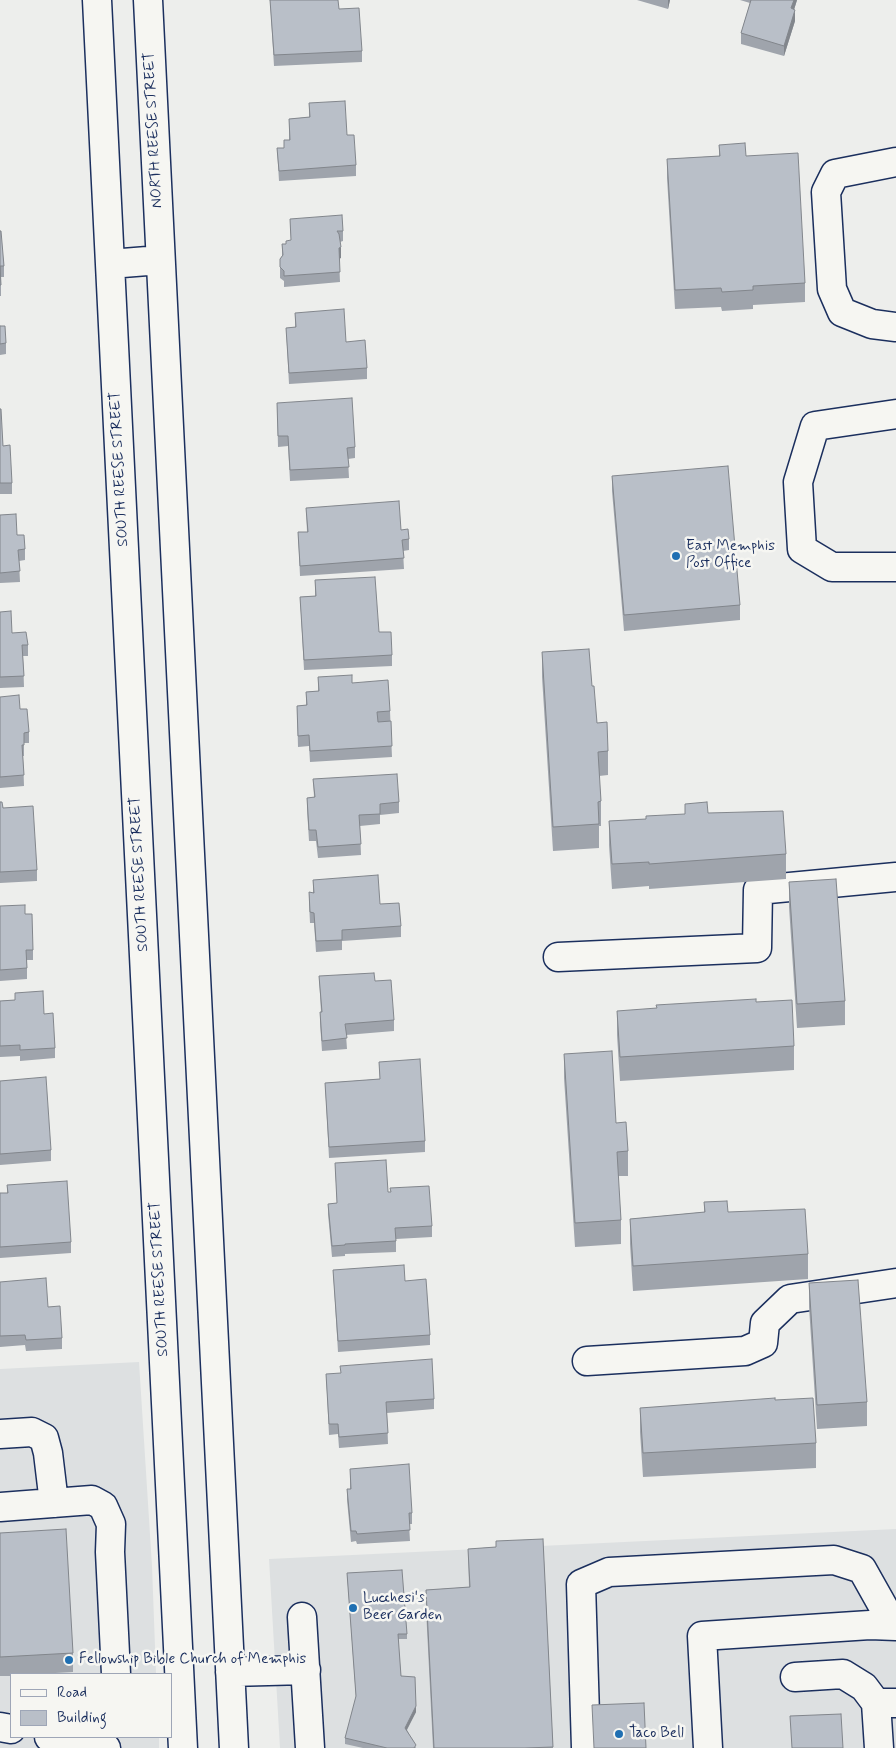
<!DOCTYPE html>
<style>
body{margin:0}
#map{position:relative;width:896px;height:1748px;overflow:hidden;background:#edeeec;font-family:Mynerve,sans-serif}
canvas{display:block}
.legend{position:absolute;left:10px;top:1673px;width:162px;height:65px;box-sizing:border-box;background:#f6f6f2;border:1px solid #9ea6b7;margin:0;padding:6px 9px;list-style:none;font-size:15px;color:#1b2f5e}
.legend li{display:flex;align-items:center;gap:10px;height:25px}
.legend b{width:25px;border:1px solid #9ea6b7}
</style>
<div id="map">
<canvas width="896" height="1748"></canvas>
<ul class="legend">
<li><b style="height:6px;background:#f6f6f2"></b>Road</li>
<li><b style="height:14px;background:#b9bfc8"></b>Building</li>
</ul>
</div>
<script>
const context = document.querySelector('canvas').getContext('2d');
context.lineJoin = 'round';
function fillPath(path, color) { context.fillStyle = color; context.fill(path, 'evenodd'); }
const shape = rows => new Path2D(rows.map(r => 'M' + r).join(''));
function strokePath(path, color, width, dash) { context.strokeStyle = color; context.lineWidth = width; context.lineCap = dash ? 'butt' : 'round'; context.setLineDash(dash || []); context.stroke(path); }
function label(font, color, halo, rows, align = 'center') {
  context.font = font + ' Mynerve,sans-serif'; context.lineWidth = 5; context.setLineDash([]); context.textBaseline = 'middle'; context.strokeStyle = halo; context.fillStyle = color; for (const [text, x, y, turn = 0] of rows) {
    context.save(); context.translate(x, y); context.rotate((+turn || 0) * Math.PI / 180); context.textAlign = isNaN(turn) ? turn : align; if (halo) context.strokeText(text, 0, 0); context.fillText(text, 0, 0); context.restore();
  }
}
const built = shape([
 [139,1362,152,1566,156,1674,11,1674,11,1737,159,1737,159,1748,0,1748,0,1369],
 [896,1529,896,1748,280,1748,269,1559]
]);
const minor = shape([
 [97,0,183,1748],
 [148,0,234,1748],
 [896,162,835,174,826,192,832,289,842,312,872,324,896,327],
 [110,264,160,260],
 [896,414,815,426,798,482,802,549,832,567,896,567],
 [558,957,757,948,758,890,896,877],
 [587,1361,745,1351,763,1343,765,1323,790,1299,896,1283],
 [0,1434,32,1432,44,1438,48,1453,54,1503],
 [0,1507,92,1500,103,1506,111,1524,110,1552,116,1674],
 [302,1617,310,1748],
 [230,1672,306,1670],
 [795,1677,843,1674,864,1687,876,1703],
 [0,1727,11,1729],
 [49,1737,106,1748],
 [586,1748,581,1584,609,1572,834,1560,862,1569,894,1626],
 [708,1748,702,1636,870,1625,896,1626],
 [879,1748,876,1703,896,1703]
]);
const wall = shape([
 [270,0,339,9,362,51,362,62,274,66],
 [637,0,670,0,668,9],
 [740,0,797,0,794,10,795,21,784,56,741,44,741,33,750,3],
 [309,103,347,135,356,165,356,176,279,181,277,148,284,148,289,140,289,119,309,117],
 [719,145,746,156,805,283,805,302,753,305,753,309,722,311,721,307,675,309,667,178,667,159,719,156],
 [290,219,343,231,343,241,340,242,341,258,339,258,340,282,284,287,284,281,280,278,280,259,282,256,282,244,286,244,291,240],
 [0,231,4,266,4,277,1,277,1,296,0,296],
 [295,313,346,342,367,368,367,379,289,384,286,328,295,327],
 [0,326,6,343,6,354,0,355],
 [277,403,355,447,355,458,348,459,349,478,290,481,288,446,278,447],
 [0,409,3,446,12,483,12,494,0,494],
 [612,476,740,605,740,620,624,631,612,491],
 [306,508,401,530,409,539,409,550,403,551,404,569,300,576,298,532,307,532],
 [0,515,17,535,25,549,25,560,19,561,20,582,0,583],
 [315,580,379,632,392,655,392,666,304,670,300,597,315,596],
 [0,612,12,633,28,645,28,656,23,656,24,687,0,688],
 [542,652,592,686,597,723,608,751,608,775,599,776,601,801,601,826,599,826,599,848,553,851,542,677],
 [318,677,352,683,390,711,392,757,310,762,309,746,298,747,297,706,306,705,306,692,318,691],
 [0,697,20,709,29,732,29,743,24,743,24,756,23,756,24,786,0,788],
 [313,779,399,802,399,813,380,815,380,824,360,826,361,855,318,858,316,841,309,841,307,809,307,798,314,797],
 [0,802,37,870,37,881,0,883],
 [708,813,786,854,786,879,649,889,649,886,612,889,609,845,609,821,646,819],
 [313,880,380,904,401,926,401,937,342,941,342,950,316,952,314,923,310,923,309,903,309,892,313,893],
 [789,882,845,1001,845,1025,797,1028,789,907],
 [0,906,25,914,33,950,33,960,27,960,27,979,0,981],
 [319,976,375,981,394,1020,394,1031,346,1035,347,1049,322,1051,320,1023,320,1012,321,1012],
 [15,993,44,1014,55,1048,55,1058,20,1061,20,1056,0,1057,0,1001,15,1000],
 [617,1011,794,1046,794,1070,620,1081,617,1035],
 [564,1054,616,1123,628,1151,628,1176,618,1176,621,1220,621,1244,575,1247,564,1078],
 [379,1062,425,1141,425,1152,329,1158,325,1083,380,1079],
 [0,1081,51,1150,51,1161,0,1165],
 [335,1163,388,1192,432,1226,432,1237,396,1239,396,1252,345,1254,345,1256,332,1257,328,1214,328,1204,337,1203],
 [7,1185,71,1242,71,1253,0,1258,0,1193,7,1193],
 [704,1202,728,1212,808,1254,808,1279,633,1291,630,1244,630,1219,704,1212],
 [333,1270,405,1281,430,1335,430,1345,338,1352],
 [0,1282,48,1307,62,1338,62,1349,26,1351,25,1345,0,1347],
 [809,1283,867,1402,867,1426,817,1429,809,1307],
 [326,1374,434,1399,434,1409,387,1413,388,1444,339,1448,338,1434,329,1435],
 [775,1400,816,1443,816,1468,643,1477,640,1432,640,1408],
 [350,1469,412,1513,412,1524,409,1524,410,1541,357,1544,356,1541,351,1542,347,1500,347,1489,350,1489],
 [0,1533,73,1653,73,1672,38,1674,11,1674,11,1676,0,1676],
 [543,1539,553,1748,433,1748,426,1609,426,1590,469,1587,468,1549,496,1547],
 [347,1573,407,1634,407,1639,398,1639,401,1676,416,1712,407,1730,416,1748,363,1748,345,1744,345,1738,356,1698]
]);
const shadedWall = shape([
 [668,0,670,0,668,9],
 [794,0,797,0,791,19,791,8],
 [795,10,795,21,784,56,784,46],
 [341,247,341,258,339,259,339,248],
 [416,1706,416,1712,405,1733,405,1728]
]);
const building = shape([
 [270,0,338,0,339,9,359,8,362,51,274,55,270,0],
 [751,0,794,0,791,8,795,10,784,46,741,33,751,0],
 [345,101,347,135,354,135,356,165,279,171,277,148,284,148,284,140,290,140,289,119,310,117,309,103,345,101],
 [745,143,746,156,798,153,805,283,753,286,753,290,722,292,721,288,675,290,667,159,720,156,719,145,745,143],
 [342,215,343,231,337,231,339,234,341,247,339,248,340,272,284,276,284,271,280,267,280,259,283,255,282,244,286,244,286,241,291,240,290,219,342,215],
 [0,231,1,231,4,266,0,266,1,285,0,285,0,231],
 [344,309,346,342,365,340,367,368,289,373,286,328,296,327,295,313,344,309],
 [0,326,5,326,6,343,0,344,0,326],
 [352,398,355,447,347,448,349,467,290,470,288,436,278,436,277,403,352,398],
 [0,409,1,409,3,446,10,445,12,483,0,483,0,409],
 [728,466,740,605,624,615,612,476,728,466],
 [399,501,401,530,408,529,409,539,402,540,404,558,300,566,298,532,308,532,306,508,399,501],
 [16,514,17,535,24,535,25,549,18,550,20,571,0,573,0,515,16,514],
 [375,577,379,632,391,632,392,655,304,660,300,597,316,596,315,580,375,577],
 [11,611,12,633,26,632,28,645,22,645,24,676,0,677,0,612,11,611],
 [589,649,592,686,594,686,597,723,607,722,608,751,598,752,601,801,598,802,599,824,553,827,542,652,589,649],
 [352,675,352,683,388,680,390,711,377,712,378,722,391,721,392,746,310,751,309,735,298,736,297,706,307,705,306,692,319,691,318,677,352,675],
 [19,695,20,709,27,709,29,732,24,733,24,745,22,745,24,775,0,777,0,697,19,695],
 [397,774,399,802,380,804,380,814,359,815,361,844,318,847,316,830,309,830,307,798,315,797,313,779,397,774],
 [0,802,2,802,3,808,33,806,37,870,0,872,0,802],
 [707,802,708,813,783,811,786,854,649,864,649,862,612,864,609,821,646,819,646,816,685,814,685,804,707,802],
 [378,875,380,904,399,903,401,926,342,930,342,940,316,941,314,913,310,912,309,892,314,893,313,880,378,875],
 [836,879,845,1001,797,1004,789,882,836,879],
 [25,905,25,914,32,914,33,950,26,950,27,968,0,970,0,906,25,905],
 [374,973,375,981,391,980,394,1020,345,1024,347,1038,322,1041,320,1012,322,1012,319,976,374,973],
 [43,991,44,1014,53,1013,55,1048,20,1050,20,1045,0,1046,0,1001,15,1000,15,993,43,991],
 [756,999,756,1002,792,1000,794,1046,620,1057,617,1011,657,1008,656,1005,756,999],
 [612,1051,616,1123,626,1122,628,1151,617,1152,621,1220,575,1223,564,1054,612,1051],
 [420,1059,425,1141,329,1147,325,1083,380,1079,379,1062,420,1059],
 [46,1077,51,1150,0,1154,0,1081,46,1077],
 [386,1160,388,1192,391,1192,390,1188,429,1186,432,1226,395,1228,396,1241,345,1244,345,1245,332,1246,328,1204,337,1203,335,1163,386,1160],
 [67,1181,71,1242,0,1247,0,1193,8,1193,7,1185,67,1181],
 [727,1201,728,1212,805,1209,808,1254,633,1266,630,1219,705,1212,704,1202,727,1201],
 [404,1265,405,1281,426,1279,430,1335,338,1341,333,1270,404,1265],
 [46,1278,48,1307,60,1306,62,1338,26,1340,25,1335,0,1336,0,1282,46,1278],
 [858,1280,867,1402,817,1405,809,1283,858,1280],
 [432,1359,434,1399,386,1402,388,1433,339,1437,338,1424,329,1424,326,1374,341,1373,340,1366,432,1359],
 [775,1398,775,1400,813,1398,816,1443,643,1453,640,1408,775,1398],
 [409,1464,412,1513,409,1513,410,1530,357,1534,356,1531,351,1531,347,1489,351,1489,350,1469,409,1464],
 [66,1529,73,1653,0,1657,0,1533,66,1529],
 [543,1539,553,1747,525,1748,434,1748,426,1590,470,1587,468,1549,496,1547,496,1541,543,1539],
 [402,1570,407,1634,398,1634,401,1676,415,1677,416,1706,405,1728,416,1745,414,1748,387,1748,345,1738,356,1696,347,1573,402,1570],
 [644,1703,646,1748,594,1748,592,1705,644,1703],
 [841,1714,843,1748,792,1748,790,1716,841,1714]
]);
const markers = [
 [676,556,5,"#1f6fb2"],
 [353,1608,5,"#1f6fb2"],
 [69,1660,5,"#1f6fb2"],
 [619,1734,5,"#1f6fb2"]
];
const streetNames = [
 ["NORTH REESE STREET",154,130,-93],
 ["SOUTH REESE STREET",120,469,-93],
 ["SOUTH REESE STREET",140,874,-93],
 ["SOUTH REESE STREET",160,1279,-93]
];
const poiNames = [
 ["East Memphis",686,547],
 ["Post Office",686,564],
 ["Lucchesi's",363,1599],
 ["Beer Garden",363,1616],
 ["Fellowship Bible Church of Memphis",79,1660],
 ["Taco Bell",629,1734]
];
fillPath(built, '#dde0e1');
strokePath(minor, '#1b2f5e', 31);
strokePath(minor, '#f6f6f2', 28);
fillPath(wall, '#9fa4ac');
fillPath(shadedWall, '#82868c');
fillPath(building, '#b9bfc8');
strokePath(building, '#82868c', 1);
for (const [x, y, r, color] of markers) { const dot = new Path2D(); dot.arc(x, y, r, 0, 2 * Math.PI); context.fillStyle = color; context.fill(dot); strokePath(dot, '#f6f6f2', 2); }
label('15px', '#1b2f5e', '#f6f6f2', streetNames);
label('15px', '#1b2f5e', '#f6f6f2', poiNames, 'left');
</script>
